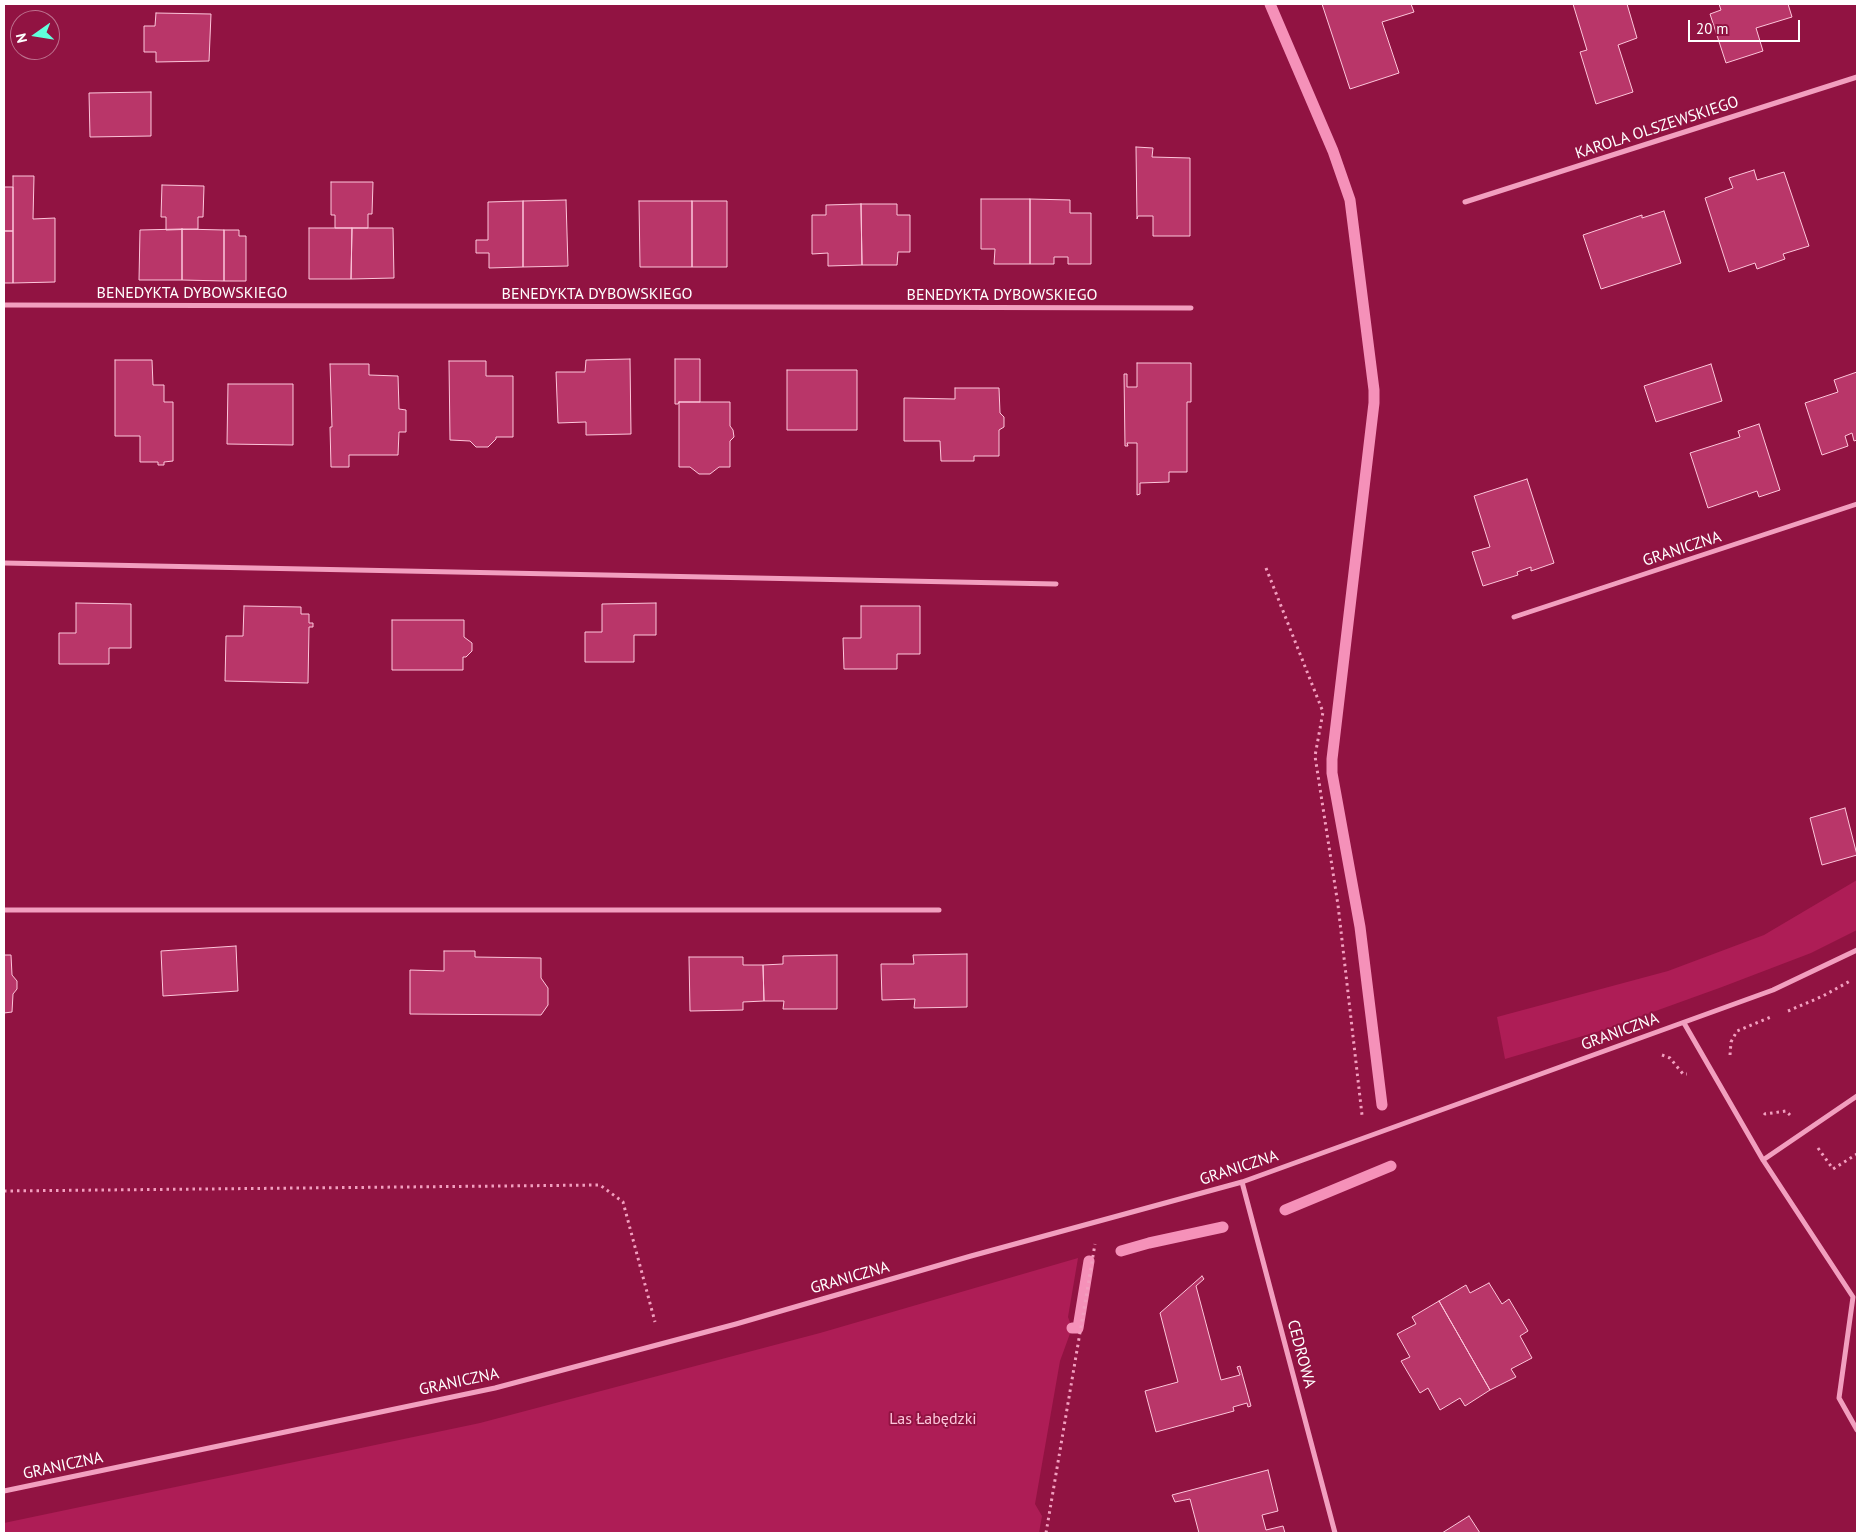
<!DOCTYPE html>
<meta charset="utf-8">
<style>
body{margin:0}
#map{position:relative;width:1861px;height:1537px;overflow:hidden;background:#911342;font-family:"PT Sans",sans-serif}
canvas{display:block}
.frame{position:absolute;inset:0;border:5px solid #fff;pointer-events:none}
.north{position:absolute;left:10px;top:10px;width:50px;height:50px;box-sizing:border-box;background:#911342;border:1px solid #bd718e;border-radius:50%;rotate:257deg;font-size:14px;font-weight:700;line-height:20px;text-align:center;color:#fff}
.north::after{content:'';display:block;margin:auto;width:18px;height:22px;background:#60ffdb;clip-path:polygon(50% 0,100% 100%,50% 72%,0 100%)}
.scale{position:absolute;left:1688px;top:20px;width:112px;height:22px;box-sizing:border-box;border:2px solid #fff;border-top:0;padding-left:6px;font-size:15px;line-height:18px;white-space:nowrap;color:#fff;-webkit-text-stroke:4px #911342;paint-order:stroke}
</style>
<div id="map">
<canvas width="1861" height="1537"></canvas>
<div class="frame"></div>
<div class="north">N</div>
<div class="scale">20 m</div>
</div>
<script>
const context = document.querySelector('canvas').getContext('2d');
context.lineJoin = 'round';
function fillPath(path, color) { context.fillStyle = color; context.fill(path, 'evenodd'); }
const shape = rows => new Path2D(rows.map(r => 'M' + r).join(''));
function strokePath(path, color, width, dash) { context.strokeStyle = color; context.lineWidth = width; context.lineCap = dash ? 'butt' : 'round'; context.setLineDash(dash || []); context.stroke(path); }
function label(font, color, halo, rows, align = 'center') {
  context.font = font + ' "PT Sans",sans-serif'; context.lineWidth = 4; context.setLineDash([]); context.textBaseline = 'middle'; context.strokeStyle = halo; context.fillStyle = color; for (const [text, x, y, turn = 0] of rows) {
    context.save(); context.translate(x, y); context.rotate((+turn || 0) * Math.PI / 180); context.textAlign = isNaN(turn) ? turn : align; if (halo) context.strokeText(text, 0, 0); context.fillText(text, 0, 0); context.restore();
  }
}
const green = shape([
 [1857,880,1857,930,1811,953,1722,987,1603,1030,1505,1059,1497,1017,1668,971,1764,935],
 [1078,1258,1068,1317,1072,1328,1060,1361,1035,1504,1042,1516,1039,1533,4,1533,4,1523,480,1423,820,1333]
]);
const stream = shape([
 [1270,4,1333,151,1350,200,1374,390,1374,403,1332,759,1332,773,1360,927,1382,1105],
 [1285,1210,1391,1166],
 [1121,1251,1149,1243,1223,1227],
 [1072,1328,1078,1328,1089,1261]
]);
const building = shape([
 [1322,4,1411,4,1414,12,1382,22,1399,73,1350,89,1322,4],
 [1573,4,1627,4,1637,38,1618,45,1633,92,1596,104,1580,52,1587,50,1573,4],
 [1719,4,1788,4,1792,17,1756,28,1763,51,1726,63,1710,14,1721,10,1719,4],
 [156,13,211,14,209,61,156,62,156,52,144,52,144,26,155,26,156,13],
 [151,92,151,136,90,137,89,93,151,92],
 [1136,147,1153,148,1152,157,1190,158,1190,236,1153,236,1153,216,1138,216,1137,219,1136,147],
 [1754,170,1757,180,1784,172,1809,246,1783,254,1785,259,1757,269,1755,263,1729,272,1705,198,1733,188,1729,178,1754,170],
 [13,176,34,176,33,219,55,218,55,282,13,283,13,176],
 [331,182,373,182,372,214,368,214,368,228,335,228,335,215,331,215,331,182],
 [162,185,204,186,203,217,198,217,198,229,166,230,166,217,161,217,162,185],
 [4,187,13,187,13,231,4,231,4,187],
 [981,199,1030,199,1030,264,994,264,995,249,981,249,981,199],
 [1030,199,1070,200,1070,213,1091,213,1091,264,1068,264,1068,257,1054,257,1054,264,1030,264,1030,199],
 [566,200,568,266,523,267,523,201,566,200],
 [523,201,523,267,489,268,489,253,476,253,476,240,488,240,488,202,523,201],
 [639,201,692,201,692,267,640,267,639,201],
 [692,201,727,201,727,267,692,267,692,201],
 [861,204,897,204,897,215,910,215,910,252,898,252,897,265,862,265,861,204],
 [861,204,862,265,828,266,828,253,812,254,812,215,826,215,826,205,861,204],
 [1664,211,1681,263,1601,289,1583,235,1642,215,1642,218,1664,211],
 [309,228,352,228,351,279,309,279,309,228],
 [352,228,393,228,394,278,351,279,352,228],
 [182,229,224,230,224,281,182,280,182,229],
 [182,229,182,280,139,280,140,230,182,229],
 [224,230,239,230,239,236,246,236,246,281,224,281,224,230],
 [4,231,13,231,13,283,4,283,4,231],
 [630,359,631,434,586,435,586,422,558,423,556,372,585,372,586,360,630,359],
 [675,359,700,359,700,402,679,402,678,404,675,404,675,359],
 [115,360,152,360,153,385,164,385,164,402,173,402,173,461,164,462,164,465,158,465,158,462,140,462,140,436,115,436,115,360],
 [449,361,486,361,486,376,513,376,513,437,496,437,496,439,488,447,476,447,470,441,450,440,449,361],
 [1137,363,1191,363,1191,402,1187,402,1187,472,1169,472,1169,482,1140,483,1140,494,1137,495,1137,443,1127,443,1128,446,1125,446,1124,374,1127,374,1127,387,1137,387,1137,363],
 [330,364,369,364,369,375,398,376,399,409,406,410,406,432,399,432,398,455,349,455,349,467,331,467,330,427,332,427,330,364],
 [1711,364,1722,401,1656,422,1644,386,1711,364],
 [787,370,857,370,857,430,787,430,787,370],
 [1857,372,1857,440,1854,441,1852,433,1845,436,1848,446,1822,455,1805,403,1838,392,1834,380,1857,372],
 [228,384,293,384,293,445,227,444,228,384],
 [955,388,999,388,1000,413,1004,417,1004,427,999,430,999,456,974,456,974,461,941,461,940,441,904,441,904,398,955,399,955,388],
 [679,402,730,402,730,426,733,430,734,437,730,441,730,467,719,467,710,474,699,474,690,467,679,467,679,402],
 [1759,424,1780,490,1759,497,1757,491,1708,508,1690,453,1740,437,1738,431,1759,424],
 [1527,479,1554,563,1531,571,1531,567,1517,572,1518,575,1483,586,1472,552,1490,547,1474,496,1527,479],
 [76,603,131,604,131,648,109,648,109,664,59,664,59,633,76,633,76,603],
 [656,603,656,635,634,635,634,662,585,662,585,632,602,632,602,604,656,603],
 [244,606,301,607,301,614,309,614,309,623,313,623,313,627,309,627,308,683,225,681,226,636,243,636,244,606],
 [861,606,920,606,920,654,897,654,897,669,844,669,843,638,861,638,861,606],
 [392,620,464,620,464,637,472,643,472,651,466,657,463,657,463,670,392,670,392,620],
 [1845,808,1857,855,1822,865,1810,818,1845,808],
 [236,946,238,991,163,996,161,951,236,946],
 [444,951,475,951,475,957,541,958,541,978,548,988,548,1005,541,1015,410,1014,410,970,444,971,444,951],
 [967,954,967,1007,914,1008,915,999,882,1000,881,964,914,964,913,955,967,954],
 [4,955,11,955,12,975,17,981,17,989,13,994,12,1012,4,1013,4,955],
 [837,955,837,1009,783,1009,784,1001,764,1001,763,965,783,964,783,956,837,955],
 [689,957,743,957,743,965,763,965,764,1001,743,1002,743,1010,690,1011,689,957],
 [1202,1276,1204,1279,1196,1286,1221,1380,1240,1375,1237,1367,1240,1366,1251,1406,1248,1407,1247,1403,1233,1407,1234,1411,1156,1432,1145,1391,1178,1382,1160,1313,1202,1276],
 [1489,1283,1502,1304,1509,1299,1528,1331,1520,1336,1532,1358,1511,1369,1516,1377,1490,1390,1439,1301,1466,1285,1470,1293,1489,1283],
 [1439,1301,1490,1390,1465,1406,1460,1398,1440,1410,1428,1388,1420,1393,1401,1361,1410,1357,1397,1334,1416,1324,1412,1317,1439,1301],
 [1268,1470,1278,1511,1262,1515,1266,1530,1283,1526,1285,1533,1199,1533,1190,1499,1175,1502,1172,1495,1268,1470],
 [1469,1516,1480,1533,1442,1533,1469,1516]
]);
const path = shape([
 [1266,568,1323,712,1315,756,1338,905,1362,1115],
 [1788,1011,1823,996,1850,981],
 [1662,1055,1670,1058,1683,1074,1687,1074],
 [1730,1055,1731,1042,1737,1031,1771,1017],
 [1764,1113,1765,1114,1786,1111,1790,1115],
 [1818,1148,1833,1169,1857,1154],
 [4,1191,600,1185,623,1202,655,1322],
 [1046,1533,1095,1244]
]);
const minor = shape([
 [1465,202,1857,77],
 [4,305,1191,308],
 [4,563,1056,584],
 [1514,617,1857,504],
 [4,910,939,910],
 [1684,1023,1763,1160,1853,1297,1839,1398,1857,1430],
 [1763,1160,1857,1096],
 [1242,1182,1335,1533],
 [4,1491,495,1388,736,1324,971,1256,1242,1182,1773,990,1857,950]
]);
const streetNames = [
 ["KAROLA OLSZEWSKIEGO",1657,128,-18],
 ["BENEDYKTA DYBOWSKIEGO",192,293],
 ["BENEDYKTA DYBOWSKIEGO",597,294],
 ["BENEDYKTA DYBOWSKIEGO",1002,295],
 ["GRANICZNA",1682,549,-18],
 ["GRANICZNA",1620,1032,-20],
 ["GRANICZNA",1239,1168,-18],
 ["GRANICZNA",850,1278,-16],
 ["CEDROWA",1301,1354,75],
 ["GRANICZNA",459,1382,-12],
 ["GRANICZNA",63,1466,-12]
];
const parkNames = [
 ["Las Łabędzki",933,1419]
];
fillPath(green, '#ae1d56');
strokePath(stream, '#f591b9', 11);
fillPath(building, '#b93669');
strokePath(building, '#fdc6db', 1);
strokePath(path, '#f29fbf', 3, [2.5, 4]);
strokePath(minor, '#f29fbf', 5);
label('16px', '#fff', '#911342', streetNames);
label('16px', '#fdc6db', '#911342', parkNames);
</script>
